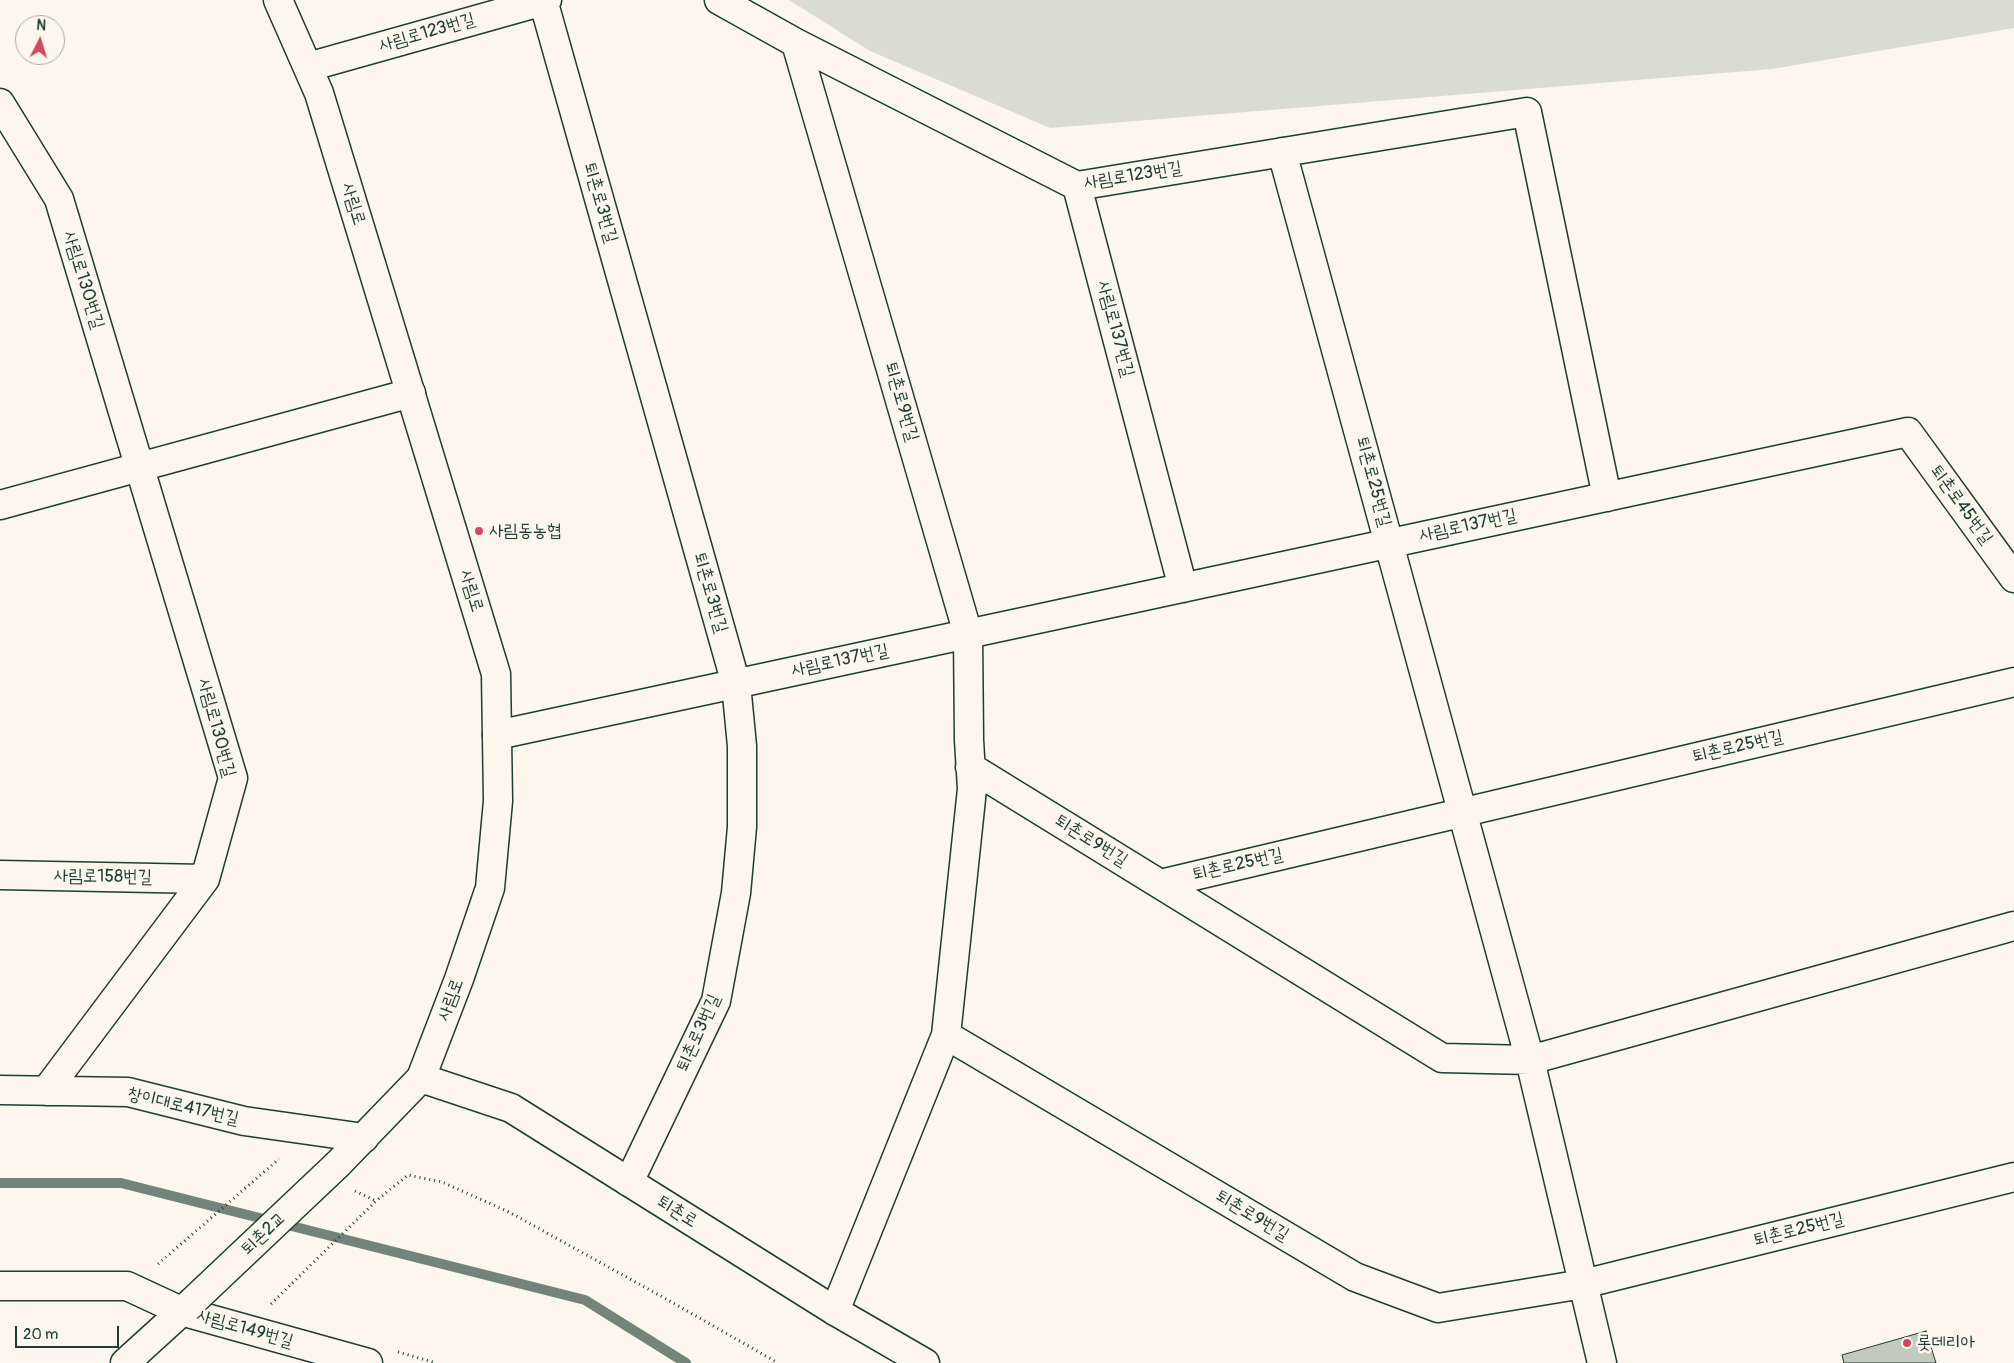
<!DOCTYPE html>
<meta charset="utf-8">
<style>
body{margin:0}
#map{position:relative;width:2014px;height:1363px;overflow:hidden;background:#fbf7ec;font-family:Pangolin,sans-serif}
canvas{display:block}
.north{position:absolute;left:15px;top:15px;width:50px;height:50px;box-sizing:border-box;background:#fbf7ec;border:1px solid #a3ada2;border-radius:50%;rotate:5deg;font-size:14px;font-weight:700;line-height:20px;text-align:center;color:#1f3d34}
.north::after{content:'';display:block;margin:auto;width:18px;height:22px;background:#d1495b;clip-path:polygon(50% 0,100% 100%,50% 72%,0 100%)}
.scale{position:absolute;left:15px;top:1326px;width:104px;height:22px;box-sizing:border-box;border:2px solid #1f3d34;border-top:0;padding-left:6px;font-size:15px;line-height:18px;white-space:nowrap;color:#1f3d34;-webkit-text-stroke:4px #fbf7ec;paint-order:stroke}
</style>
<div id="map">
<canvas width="2014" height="1363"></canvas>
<div class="north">N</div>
<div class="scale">20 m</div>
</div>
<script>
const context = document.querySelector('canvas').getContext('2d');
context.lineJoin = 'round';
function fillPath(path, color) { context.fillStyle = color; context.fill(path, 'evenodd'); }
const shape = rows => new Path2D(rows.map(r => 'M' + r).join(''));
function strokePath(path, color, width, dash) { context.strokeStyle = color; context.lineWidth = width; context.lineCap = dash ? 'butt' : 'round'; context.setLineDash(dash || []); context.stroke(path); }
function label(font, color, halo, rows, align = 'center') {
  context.font = font + ' Pangolin,"Poor Story",sans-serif'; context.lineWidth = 5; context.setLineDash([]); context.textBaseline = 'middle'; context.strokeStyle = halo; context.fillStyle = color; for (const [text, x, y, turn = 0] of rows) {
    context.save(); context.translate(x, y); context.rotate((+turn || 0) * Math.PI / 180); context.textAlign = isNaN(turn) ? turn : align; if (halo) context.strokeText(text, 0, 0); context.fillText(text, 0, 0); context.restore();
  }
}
const green = shape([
 [789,0,2014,0,2014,28,1772,69,1050,128,870,51]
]);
const stream = shape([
 [0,1183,121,1183,585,1300,686,1363]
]);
const building = shape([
 [1926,1331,1936,1363,1844,1363,1842,1355,1926,1331]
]);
const path = shape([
 [355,1191,376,1201],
 [158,1264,279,1159],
 [271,1304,376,1201,408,1175,442,1182,509,1212,668,1300,778,1363],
 [398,1352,436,1363]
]);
const street = shape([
 [543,0,736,684,742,746,742,827,736,893,716,1001,629,1182],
 [719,0,796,43,1077,186,1527,112,1607,497],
 [796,43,968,634,969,740,972,789,946,1035,835,1311],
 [308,67,547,0],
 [0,103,59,199,233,778,205,879,46,1091],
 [1282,152,1530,1060,1602,1363],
 [1077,186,1183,588],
 [0,505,411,393],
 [497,735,1908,432,2014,578],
 [970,767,1442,1058,1530,1060,2014,926],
 [0,875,205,879],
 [1160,884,2014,682],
 [946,1035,1355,1277,1438,1308,1583,1284,2014,1177],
 [0,1090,128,1092,244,1121,364,1138],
 [0,1286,127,1286,181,1311,368,1363]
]);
const secondary = shape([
 [278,0,319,93,496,674,498,801,490,888,459,979,421,1078,338,1164],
 [421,1078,511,1108,835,1311,925,1363],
 [125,1363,191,1303]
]);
const secondaryBridge = shape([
 [191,1303,338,1164]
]);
const markers = [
 [479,531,5,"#d1495b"],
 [1907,1343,5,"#d1495b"]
];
const streetNames = [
 ["사림로123번길",427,33,-16],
 ["사림로123번길",1133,176,-9],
 ["퇴촌로3번길",600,203,74],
 ["사림로",353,204,73],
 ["사림로130번길",83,280,73],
 ["사림로137번길",1115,329,75],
 ["퇴촌로9번길",901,402,74],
 ["퇴촌로25번길",1373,482,75],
 ["퇴촌로45번길",1961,505,54],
 ["사림로137번길",1468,526,-12],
 ["사림로",471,591,73],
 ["퇴촌로3번길",710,593,74],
 ["사림로137번길",840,661,-12],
 ["사림로130번길",216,728,75],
 ["퇴촌로25번길",1738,747,-13],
 ["퇴촌로9번길",1091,841,32],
 ["퇴촌로25번길",1238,865,-13],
 ["사림로158번길",103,877,1],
 ["사림로",451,1000,-69],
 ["퇴촌로3번길",699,1033,-66],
 ["창이대로417번길",183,1107,13],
 ["퇴촌로",677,1212,32],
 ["퇴촌로9번길",1252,1216,31],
 ["퇴촌로25번길",1799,1230,-14],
 ["퇴촌2교",264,1234,-43],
 ["사림로149번길",245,1329,16]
];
const poiNames = [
 ["사림동농협",489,531],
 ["롯데리아",1917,1343]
];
fillPath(green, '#dbdcd1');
strokePath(stream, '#74847b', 10);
fillPath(building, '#c4c9be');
strokePath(building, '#1f3d34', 1);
strokePath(street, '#1f3d34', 31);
strokePath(secondary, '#1f3d34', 31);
strokePath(path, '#1f3d34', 3, [1, 4]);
strokePath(street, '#fbf7ec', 28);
strokePath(secondary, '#fbf7ec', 28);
strokePath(secondaryBridge, '#1f3d34', 31, []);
strokePath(secondaryBridge, '#fbf7ec', 28);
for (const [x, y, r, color] of markers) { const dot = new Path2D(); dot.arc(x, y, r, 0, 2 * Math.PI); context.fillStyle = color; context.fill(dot); strokePath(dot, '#fbf7ec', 2); }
label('18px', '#1f3d34', '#fbf7ec', streetNames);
label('18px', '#1f3d34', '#fbf7ec', poiNames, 'left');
</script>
